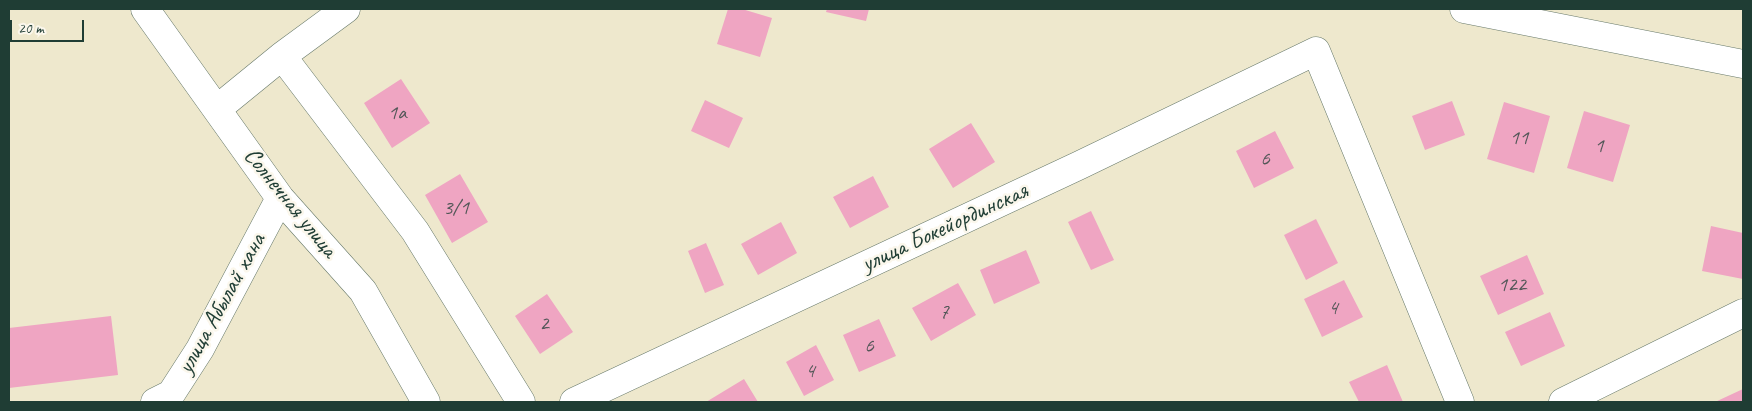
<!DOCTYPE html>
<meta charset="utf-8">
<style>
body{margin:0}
#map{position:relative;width:1752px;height:411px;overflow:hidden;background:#eee8cd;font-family:Caveat,sans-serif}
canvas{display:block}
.frame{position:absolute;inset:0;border:10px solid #1f3d34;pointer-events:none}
.scale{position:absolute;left:10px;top:20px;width:74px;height:22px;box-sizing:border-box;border:2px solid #1f3d34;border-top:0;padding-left:6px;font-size:15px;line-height:18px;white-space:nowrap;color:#1f3d34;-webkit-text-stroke:4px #fbf7ec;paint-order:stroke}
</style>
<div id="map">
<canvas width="1752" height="411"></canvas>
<div class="frame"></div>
<div class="scale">20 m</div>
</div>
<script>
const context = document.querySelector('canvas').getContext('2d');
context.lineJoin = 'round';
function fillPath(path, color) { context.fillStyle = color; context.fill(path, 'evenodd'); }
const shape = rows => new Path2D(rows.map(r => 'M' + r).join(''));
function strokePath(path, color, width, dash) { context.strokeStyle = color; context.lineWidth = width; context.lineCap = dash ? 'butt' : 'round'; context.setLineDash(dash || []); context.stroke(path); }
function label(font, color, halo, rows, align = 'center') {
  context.font = font + ' Caveat,sans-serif'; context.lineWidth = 5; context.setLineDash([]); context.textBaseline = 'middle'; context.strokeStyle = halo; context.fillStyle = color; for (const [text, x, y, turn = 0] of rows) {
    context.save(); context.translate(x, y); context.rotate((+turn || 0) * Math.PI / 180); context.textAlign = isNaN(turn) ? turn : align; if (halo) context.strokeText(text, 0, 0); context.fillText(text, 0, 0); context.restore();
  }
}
const building = shape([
 [728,9,742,9,772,18,760,57,717,44],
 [827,9,869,9,866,21,826,12],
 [401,79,430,123,392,148,364,103],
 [705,100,743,118,729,148,691,131],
 [1452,101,1465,135,1425,150,1412,116],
 [1504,102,1550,116,1534,173,1487,159],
 [1584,111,1630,125,1613,182,1567,168],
 [971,123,995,162,953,188,929,149],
 [1275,131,1294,168,1254,188,1236,151],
 [460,174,488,222,452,243,425,195],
 [873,176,889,207,850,228,833,197],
 [1091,211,1114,260,1091,270,1068,222],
 [1316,219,1338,263,1306,280,1284,235],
 [781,222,797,253,758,275,741,244],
 [1711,226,1743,233,1743,279,1702,271],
 [706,243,724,285,705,293,688,251],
 [1026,250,1040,283,994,304,980,270],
 [1527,255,1544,294,1498,315,1480,276],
 [1344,280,1363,317,1322,337,1304,299],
 [958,283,976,315,931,341,912,308],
 [547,294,573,332,540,354,515,316],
 [1550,312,1565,346,1521,366,1505,332],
 [111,316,118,375,9,388,9,328],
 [879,319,896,356,859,372,843,335],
 [816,345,834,380,804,396,786,362],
 [1387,365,1403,402,1359,402,1349,382],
 [744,379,758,402,706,402],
 [1743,389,1743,402,1715,402]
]);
const street = shape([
 [145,9,280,198,363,291,426,402],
 [346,9,282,56,415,231,521,402],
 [1464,9,1743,64],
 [217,109,282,56],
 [155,402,171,394,200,349,280,198],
 [574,402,1080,165,1316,51,1460,402],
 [1563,402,1743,313]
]);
const numberNames = [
 ["1а",397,113],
 ["11",1519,138],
 ["1",1599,146],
 ["6",1265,159],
 ["3/1",456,208],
 ["122",1512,285],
 ["4",1333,308],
 ["7",944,312],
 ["2",544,324],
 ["6",869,346],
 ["4",810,371]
];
const streetNames = [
 ["Солнечная улица",290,203,51],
 ["улица Бокейординская",945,228,-25],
 ["улица Абылай хана",222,304,-61]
];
fillPath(building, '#efa5c2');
strokePath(street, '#67796a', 29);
strokePath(street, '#fff', 28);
label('21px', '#535758', null, numberNames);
label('24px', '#1f3d34', '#fbf7ec', streetNames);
</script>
